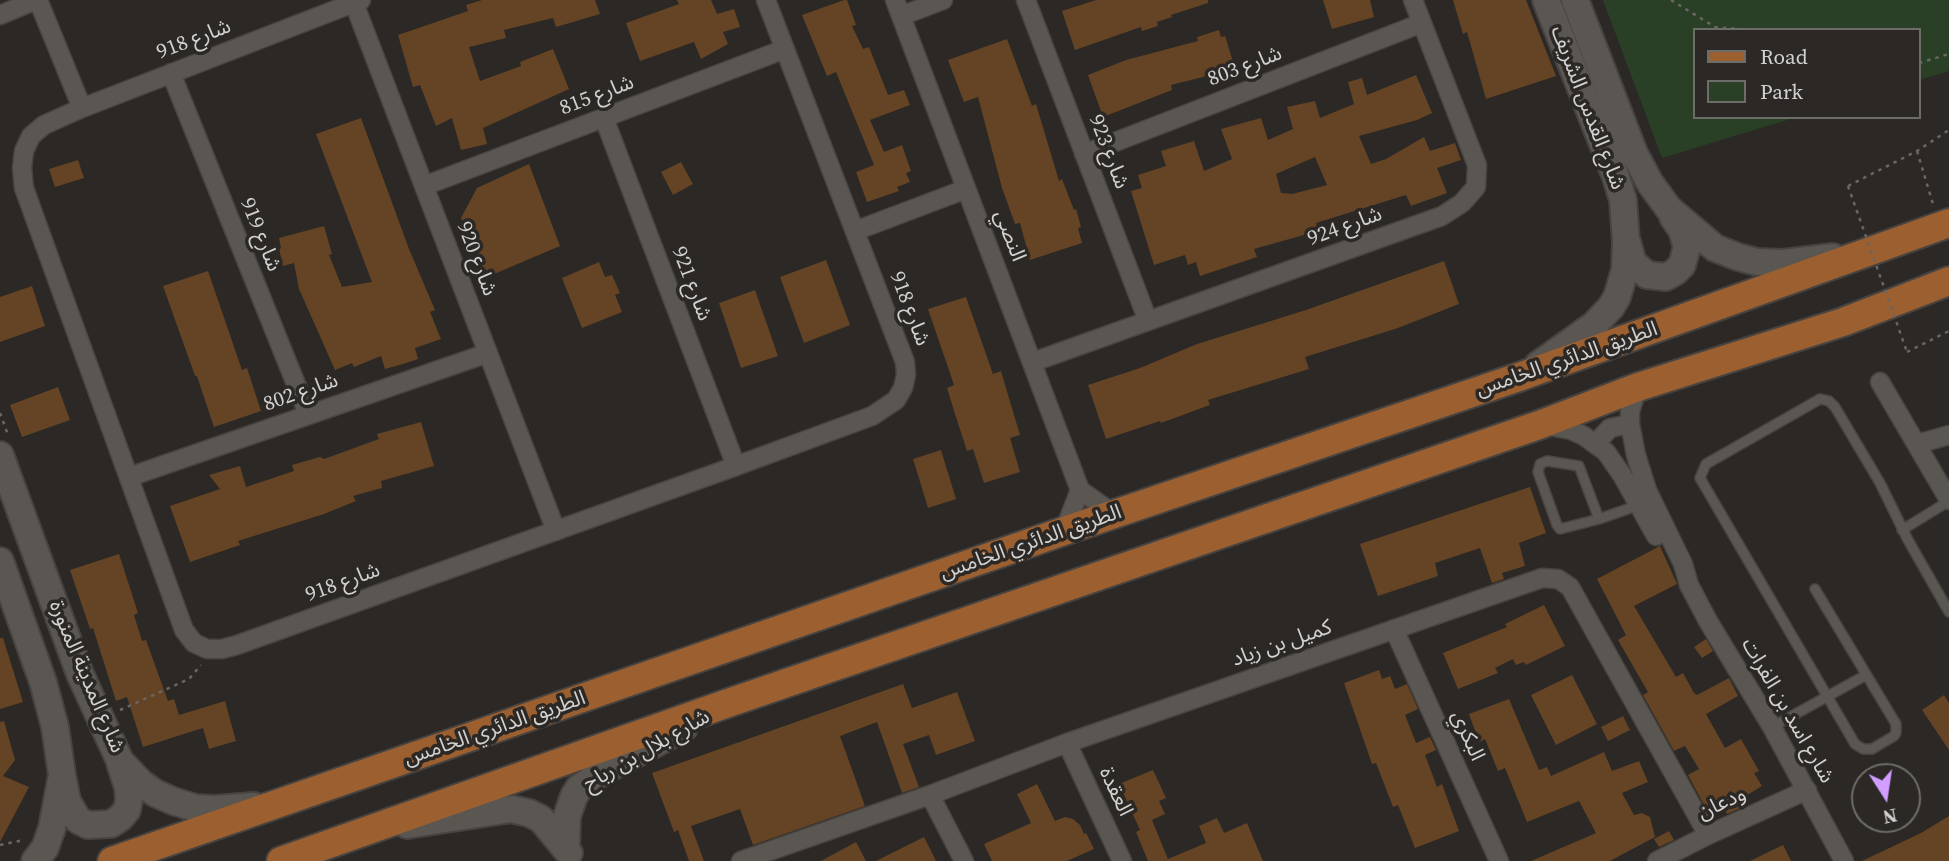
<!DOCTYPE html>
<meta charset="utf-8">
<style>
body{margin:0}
#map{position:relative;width:1949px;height:861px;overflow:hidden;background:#2b2825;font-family:"Source Serif 4",serif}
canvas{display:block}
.legend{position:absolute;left:1693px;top:28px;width:228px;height:91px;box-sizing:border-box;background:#2b2825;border:2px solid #6e6c69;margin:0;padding:9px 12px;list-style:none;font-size:21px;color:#d3d1cf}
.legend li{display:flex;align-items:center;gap:14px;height:35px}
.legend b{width:35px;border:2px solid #6e6c69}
.north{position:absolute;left:1851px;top:763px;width:70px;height:70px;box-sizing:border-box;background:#2b2825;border:2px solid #6e6c69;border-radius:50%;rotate:168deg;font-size:19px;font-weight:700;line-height:28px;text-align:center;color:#d3d1cf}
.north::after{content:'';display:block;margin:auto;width:24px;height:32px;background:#d19dfe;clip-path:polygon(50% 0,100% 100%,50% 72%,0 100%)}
</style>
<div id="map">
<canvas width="1949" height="861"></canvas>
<ul class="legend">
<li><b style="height:9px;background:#9b5f30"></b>Road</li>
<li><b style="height:19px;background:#2a4026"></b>Park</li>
</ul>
<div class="north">N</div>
</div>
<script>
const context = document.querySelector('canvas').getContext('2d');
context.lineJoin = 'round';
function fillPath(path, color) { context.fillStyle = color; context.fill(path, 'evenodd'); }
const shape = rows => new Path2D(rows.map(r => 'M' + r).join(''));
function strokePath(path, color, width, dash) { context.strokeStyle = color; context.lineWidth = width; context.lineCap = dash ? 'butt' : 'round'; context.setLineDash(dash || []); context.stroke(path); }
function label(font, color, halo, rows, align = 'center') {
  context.font = font + ' "Source Serif 4","Noto Sans Arabic",serif'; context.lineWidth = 7; context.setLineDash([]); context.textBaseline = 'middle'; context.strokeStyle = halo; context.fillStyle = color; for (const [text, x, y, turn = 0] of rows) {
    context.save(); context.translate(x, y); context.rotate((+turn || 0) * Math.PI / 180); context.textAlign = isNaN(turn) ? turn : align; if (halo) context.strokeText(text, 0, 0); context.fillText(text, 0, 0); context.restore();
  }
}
const green = shape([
 [1603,0,1949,0,1949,71,1919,80,1919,30,1695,30,1695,117,1797,117,1662,158]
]);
const building = shape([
 [482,0,595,0,600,14,556,27,553,18,504,30,506,38,469,47,480,81,521,66,520,62,553,49,569,89,483,128,487,144,461,150,452,118,436,126,420,85,413,87,398,35,468,11,466,5],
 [677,0,711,0,717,14,734,9,740,27,723,32,728,44,701,59,694,42,640,61,626,23,679,4],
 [844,0,847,0,856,25,852,26,863,49,869,47,888,95,904,90,910,105,870,120,884,152,902,145,911,171,906,173,910,182,897,187,899,191,867,202,856,172,874,165,836,72,827,76,802,15],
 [1096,0,1208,0,1208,3,1171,15,1172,17,1157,22,1158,26,1142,31,1141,27,1075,50,1062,11],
 [1323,0,1370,0,1374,17,1332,29],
 [1453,0,1526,0,1556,76,1486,99,1467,32,1463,34],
 [1219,30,1221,37,1225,36,1235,68,1228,70,1230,77,1217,81,1215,74,1171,85,1172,90,1103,117,1088,75,1126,60,1198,41,1197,37],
 [1007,39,1032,106,1036,104,1059,181,1062,179,1074,210,1076,209,1081,227,1078,228,1082,243,1030,260,1020,223,1015,224,1002,188,978,97,964,102,948,60],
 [1416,75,1432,113,1417,120,1359,136,1371,164,1386,159,1424,137,1430,151,1455,143,1461,160,1437,168,1447,193,1411,206,1406,195,1316,223,1318,231,1254,249,1257,257,1200,276,1196,262,1188,265,1185,255,1154,265,1131,191,1142,188,1138,175,1166,166,1161,151,1194,141,1204,171,1232,159,1221,129,1261,118,1268,140,1293,129,1287,107,1315,101,1320,118,1354,104,1348,82,1362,78,1367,95],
 [1315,157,1327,185,1292,194,1281,193,1276,174],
 [361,118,409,249,435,310,430,312,441,339,415,348,418,359,403,364,385,369,381,356,354,367,352,363,335,370,299,289,294,263,283,266,279,249,281,248,279,238,324,226,332,254,329,255,342,287,372,282,316,134],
 [78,160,84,178,55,187,49,169],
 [681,162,693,184,673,195,661,172],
 [529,164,560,246,487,277,461,218,477,188],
 [826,260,850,325,804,343,780,277],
 [1444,261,1459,304,1398,328,1305,357,1309,369,1208,400,1210,405,1161,423,1160,421,1106,439,1088,385,1140,368,1197,344,1306,310],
 [599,262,605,277,612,275,620,293,615,295,622,312,582,328,562,278],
 [208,271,242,370,247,368,261,411,214,427,197,376,195,376,163,286],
 [32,286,45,326,0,342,0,297],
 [755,290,778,356,741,368,719,303],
 [966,297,993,374,1001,371,1020,435,1010,438,1020,472,984,483,973,449,967,451,955,414,947,388,954,385,928,309],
 [58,387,70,420,22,437,10,405],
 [421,422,434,466,381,481,382,488,353,496,356,501,324,514,238,541,240,545,190,562,170,506,220,489,209,475,240,466,246,487,294,471,292,465,320,457,324,459,379,439,377,434],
 [941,450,956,499,928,508,913,459],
 [1530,487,1546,533,1519,543,1525,566,1502,573,1504,579,1492,583,1480,548,1435,563,1438,576,1378,596,1360,544],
 [1660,546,1677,584,1634,606,1676,677,1683,673,1694,693,1697,695,1729,678,1738,696,1706,714,1725,748,1741,739,1759,771,1754,773,1762,786,1739,800,1743,807,1727,814,1723,807,1709,814,1688,775,1699,769,1685,746,1674,751,1643,695,1648,692,1618,640,1626,635,1597,579],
 [119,554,138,613,134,615,142,641,146,640,168,701,174,699,179,715,225,701,236,741,209,749,203,728,143,747,127,697,116,701,93,628,90,629,70,570],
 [1544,605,1565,646,1526,665,1524,662,1516,665,1513,659,1495,668,1498,673,1458,689,1443,653,1507,627,1505,624],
 [0,638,3,638,23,702,0,709],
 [1706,639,1713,651,1702,658,1694,647],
 [1379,670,1382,679,1390,676,1395,689,1407,684,1418,709,1405,715,1416,743,1430,737,1436,750,1425,755,1437,787,1442,784,1459,831,1415,848,1398,805,1393,807,1376,763,1372,764,1344,683],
 [1572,675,1597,724,1556,745,1531,695],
 [903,684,912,708,957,692,975,741,936,755,929,735,903,744,919,787,902,793,877,722,840,736,865,806,753,845,740,809,691,826,704,861,689,861,678,830,674,832,652,773],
 [1944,695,1949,703,1949,750,1922,710],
 [1509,699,1539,770,1547,767,1551,776,1604,752,1612,771,1639,761,1648,782,1622,793,1634,815,1642,813,1650,817,1655,837,1610,861,1531,861,1596,833,1579,801,1527,822,1505,768,1498,771,1485,739,1479,742,1469,714],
 [1623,716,1630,730,1608,741,1601,727],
 [4,721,15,760,3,776,29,787,0,842,0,722],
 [1153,770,1166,798,1159,801,1165,814,1152,820,1168,859,1206,843,1199,826,1217,818,1224,833,1247,823,1263,861,1148,861,1136,832,1140,830,1119,784],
 [1037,784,1055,821,1065,817,1073,819,1080,825,1084,834,1086,833,1094,849,1067,861,992,861,984,844,1031,823,1017,794],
 [1949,816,1949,861,1862,861,1921,833],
 [1669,831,1674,840,1659,847,1654,839],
 [924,837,936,861,876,861],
 [856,842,866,861,821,861],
 [1783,845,1791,861,1750,861]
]);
const path = shape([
 [1671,0,1715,27,1751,30],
 [1758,30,1785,30],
 [1919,63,1949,54],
 [1917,151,1933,204],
 [1848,186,1917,151,1949,130],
 [1907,352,1949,331],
 [0,413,8,435],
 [120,710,189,679,201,665],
 [0,845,24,840]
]);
const lane = shape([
 [1599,519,1579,466,1547,461,1540,464,1538,472,1557,525,1560,529,1599,519,1639,505],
 [1902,530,1949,501],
 [1815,589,1896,724,1896,733,1894,736,1872,749,1863,749,1855,744,1700,478,1706,464,1820,399,1829,401,1835,407,1880,483,1908,540,1949,612],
 [1772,727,1866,675]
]);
const street = shape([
 [38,0,82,108],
 [361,0,82,108,44,125,31,136,24,151,22,168,24,188,184,630,194,643,207,649,222,649,237,645,736,466,872,416,896,400,903,388,906,375,905,362,766,0],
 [895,0,1080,490,1114,514],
 [1026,0,1148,321],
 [354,3,556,531],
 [0,15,36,0],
 [901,16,943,0],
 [171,73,308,414],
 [604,118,736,466],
 [1084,154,1422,23],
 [424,186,785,49],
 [855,231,966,189],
 [1033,362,1442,216,1462,203,1476,187,1477,165,1413,0],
 [1880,382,1949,500],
 [1638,387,1630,411,1630,424,1636,455,1647,490,1683,564,1689,585,1708,621,1772,727,1844,861],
 [1543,425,1571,430,1584,436,1606,452,1622,475,1656,536],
 [1596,443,1610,428,1630,424],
 [1917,444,1949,435],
 [129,477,488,353],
 [1064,531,1080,490],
 [1394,629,1499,861],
 [1067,743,1122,861],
 [930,795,964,861],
 [741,861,930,795,1067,743,1542,578,1558,579,1570,587,1708,835],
 [1657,861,1708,835,1807,790]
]);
const secondary = shape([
 [1575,0,1634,153,1650,183,1669,209,1715,248,1738,257,1757,262,1783,263,1833,257],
 [1627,242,1633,263,1647,275,1666,277,1675,272,1682,265,1687,247,1682,230,1673,217],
 [1538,365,1594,325,1611,307,1617,297,1625,270,1626,241,1623,200,1616,177,1546,0],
 [0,455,80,674,120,761,141,783,155,793,173,801,195,808,215,809,254,806],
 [0,561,43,682,55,727,62,775,52,828,45,848,35,861],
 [63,780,67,801,78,820,88,825,111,824,120,818,127,810,129,799,128,787,120,763],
 [407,825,511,809,529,813,541,819,569,853],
 [566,848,567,816,574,796,579,788,604,771,684,728]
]);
const primary = shape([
 [112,861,1064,531,1519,377,1949,223],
 [281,861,731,702,1539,425,1638,387,1843,322,1949,281]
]);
const pathBridge = shape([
 [1848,186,1907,352]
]);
const streetNames = [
 ["شارع 918",194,40,-21],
 ["شارع 803",1245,67,-21],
 ["شارع 815",597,96,-21],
 ["شارع القدس الشريف",1587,108,69],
 ["شارع 923",1108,152,69],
 ["شارع 924",1345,227,-20],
 ["شارع 919",260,235,68],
 ["النصي",1009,236,69],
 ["شارع 920",476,259,69],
 ["شارع 921",691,284,69],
 ["شارع 918",909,309,69],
 ["الطريق الدائري الخامس",1567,360,-19],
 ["شارع 802",301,393,-19],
 ["الطريق الدائري الخامس",1031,543,-19],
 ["شارع 918",343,583,-20],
 ["كميل بن زياد",1282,644,-19],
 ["شارع المدينة المنورة",86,677,67],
 ["شارع اسد بن الفرات",1787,711,60],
 ["الطريق الدائري الخامس",495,729,-19],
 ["البكري",1467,736,66],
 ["شارع بلال بن رباح",647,751,-30],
 ["العقدة",1115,792,65],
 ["ودعان",1722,804,-25]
];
fillPath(green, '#2a4026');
fillPath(building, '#644424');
strokePath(lane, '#464340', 12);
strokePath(street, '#464340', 21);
strokePath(secondary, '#464340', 30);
strokePath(primary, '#464340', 32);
strokePath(path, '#696663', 2.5, [3.5, 5]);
strokePath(lane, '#5a5753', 9);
strokePath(street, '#5a5753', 18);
strokePath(secondary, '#5a5753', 26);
strokePath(primary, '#9b5f30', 28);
strokePath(pathBridge, '#696663', 2.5, [3.5, 5]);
label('21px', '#d3d1cf', '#2b2825', streetNames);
</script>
